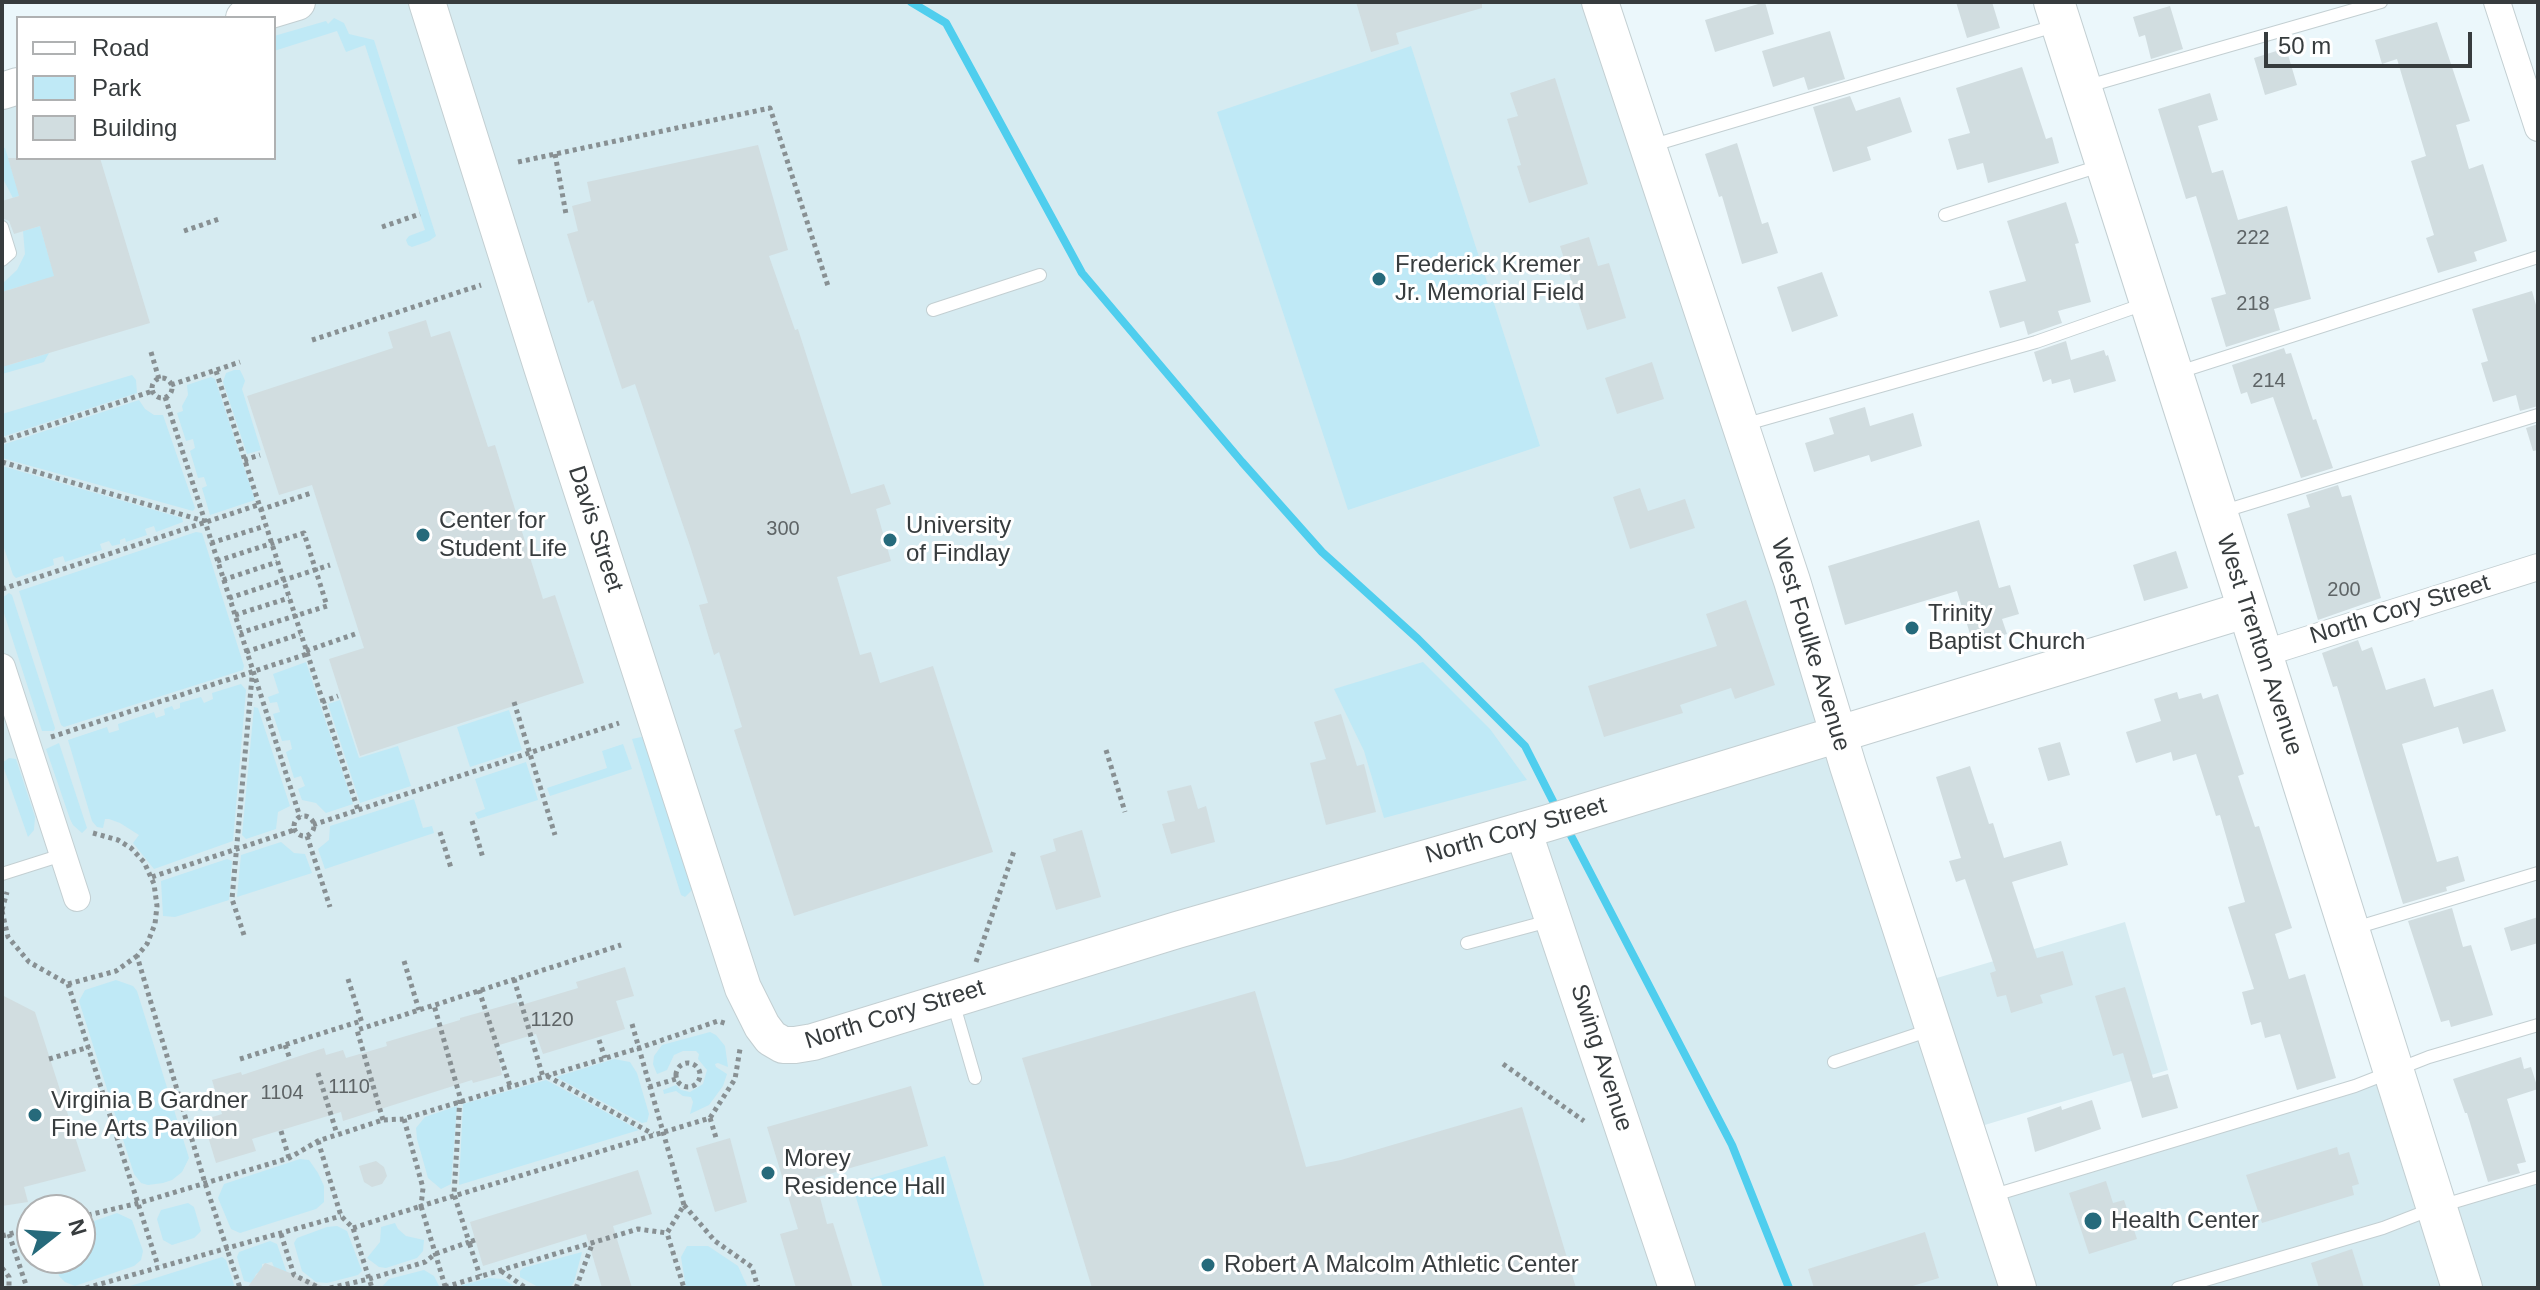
<!DOCTYPE html>
<style>
body{margin:0}
#map{position:relative;width:2540px;height:1290px;overflow:hidden;background:#ebf7fb;font-family:Helvetica,sans-serif}
canvas{display:block}
.frame{position:absolute;inset:0;border:4px solid #373c3e;pointer-events:none}
.legend{position:absolute;left:16px;top:16px;width:260px;height:144px;box-sizing:border-box;background:#fff;border:2px solid #afb1b2;margin:0;padding:10px 14px;list-style:none;font-size:24px;color:#373c3e}
.legend li{display:flex;align-items:center;gap:16px;height:40px}
.legend b{width:40px;border:2px solid #afb1b2}
.north{position:absolute;left:16px;top:1194px;width:80px;height:80px;box-sizing:border-box;background:#fff;border:2px solid #afb1b2;border-radius:50%;rotate:73deg;font-size:22px;font-weight:700;line-height:32px;text-align:center;color:#373c3e}
.north::after{content:'';display:block;margin:auto;width:28px;height:36px;background:#266a7b;clip-path:polygon(50% 0,100% 100%,50% 72%,0 100%)}
.scale{position:absolute;left:2264px;top:32px;width:208px;height:36px;box-sizing:border-box;border:4px solid #373c3e;border-top:0;padding-left:10px;font-size:24px;line-height:28px;white-space:nowrap;color:#373c3e;-webkit-text-stroke:6px #fff;paint-order:stroke}
</style>
<div id="map">
<canvas width="2540" height="1290"></canvas>
<div class="frame"></div>
<ul class="legend">
<li><b style="height:10px;background:#fff"></b>Road</li>
<li><b style="height:22px;background:#bfe9f6"></b>Park</li>
<li><b style="height:22px;background:#d1dde0"></b>Building</li>
</ul>
<div class="north">N</div>
<div class="scale">50 m</div>
</div>
<script>
const context = document.querySelector('canvas').getContext('2d');
context.lineJoin = 'round';
function fillPath(path, color) { context.fillStyle = color; context.fill(path, 'evenodd'); }
const shape = rows => new Path2D(rows.map(r => 'M' + r).join(''));
function strokePath(path, color, width, dash) { context.strokeStyle = color; context.lineWidth = width; context.lineCap = dash ? 'butt' : 'round'; context.setLineDash(dash || []); context.stroke(path); }
function label(font, color, halo, rows, align = 'center') {
  context.font = font + ' Helvetica,sans-serif'; context.lineWidth = 6; context.setLineDash([]); context.textBaseline = 'middle'; context.strokeStyle = halo; context.fillStyle = color; for (const [text, x, y, turn = 0] of rows) {
    context.save(); context.translate(x, y); context.rotate((+turn || 0) * Math.PI / 180); context.textAlign = isNaN(turn) ? turn : align; if (halo) context.strokeText(text, 0, 0); context.fillText(text, 0, 0); context.restore();
  }
}
const built = shape([
 [297,2,1605,2,1920,983,2125,922,2168,1070,1968,1130,1988,1196,2393,1071,2426,1217,2538,1182,2538,1288,2,1288,2,91,18,86,18,158,274,158,274,18],
 [32,1210,80,1210,80,1258,32,1258]
]);
const green = shape([
 [334,18,344,23,349,34,374,40,436,236,429,241,412,247,408,245,406,240,409,236,425,230,365,45,346,52,337,31,274,51,274,36,326,21,328,24],
 [1411,46,1540,446,1348,510,1217,112],
 [2,147,5,148,17,187,29,192,13,198,2,177],
 [40,226,58,288,28,284,2,292,2,284,17,270,25,254,23,231],
 [49,353,44,362,2,374,2,362,9,365],
 [234,370,240,370,243,376,245,381,242,389,261,450,247,454,223,382,226,373],
 [132,375,136,380,137,393,2,437,2,414],
 [211,377,215,379,255,500,210,515,202,488,207,486,204,477,198,478,190,451,195,448,193,439,186,441,177,413,183,411,182,406,188,395,187,385],
 [139,400,145,409,154,415,163,415,195,508,193,511,2,458,2,445],
 [2,466,182,518,183,522,156,532,154,526,145,529,147,535,126,542,125,538,120,540,120,544,112,546,109,541,100,544,102,550,65,562,63,556,53,559,54,565,16,578,13,575,2,542],
 [196,532,202,533,244,666,243,670,64,727,61,725,19,591],
 [9,593,12,595,55,728,54,731,42,731,2,607,2,598],
 [306,662,353,804,326,813,316,803,302,800,298,789,305,786,301,776,294,778,286,752,292,749,290,740,282,741,273,714,280,712,277,702,270,703,268,697,279,693,273,674],
 [1423,662,1490,729,1527,780,1384,818,1364,751,1334,689],
 [241,684,246,690,233,841,154,869,133,843,139,835,120,823,109,819,105,819,103,828,97,827,92,821,68,740,107,727,109,733,119,730,118,724,154,712,156,718,165,715,164,709,172,706,174,710,180,708,180,703,201,697,204,703,213,699,212,693],
 [340,700,359,758,398,746,411,786,360,803,328,704],
 [254,707,258,708,290,806,278,812,276,829,246,839,242,835],
 [509,710,522,750,470,767,457,727],
 [646,736,694,888,685,897,681,895,632,739],
 [59,743,87,828,82,833,73,825,70,819,46,749],
 [623,744,632,769,550,796,547,788,607,768,602,751],
 [9,758,16,759,35,817,34,830,28,837,2,763],
 [526,762,538,800,478,819,475,813,485,809,475,779],
 [414,799,423,828,432,826,434,833,325,869,318,849,329,840,330,826],
 [281,842,294,853,305,854,312,873,237,897,241,855],
 [227,859,232,861,229,900,175,917,163,916,161,881],
 [116,980,133,986,137,991,189,1158,182,1172,172,1180,163,1183,148,1185,141,1183,134,1174,79,1001,85,990],
 [710,1032,716,1035,725,1046,728,1067,718,1063,715,1064,716,1067,727,1074,723,1086,709,1105,690,1114,693,1102,691,1097,683,1096,676,1091,664,1094,663,1090,676,1085,681,1090,690,1092,703,1084,707,1070,698,1059,699,1054,696,1051,683,1051,674,1055,667,1070,657,1074,653,1064,654,1056,662,1045],
 [614,1059,630,1062,637,1073,649,1114,647,1122,642,1123,556,1077],
 [546,1080,639,1130,459,1185,463,1104],
 [457,1106,451,1184,441,1189,428,1178,417,1139,416,1128,425,1117],
 [945,1156,985,1288,883,1288,852,1184],
 [300,1159,309,1160,318,1173,324,1186,324,1202,316,1209,240,1233,231,1229,218,1198,224,1184],
 [188,1203,194,1207,201,1231,194,1238,172,1245,163,1240,157,1219,161,1210],
 [117,1213,132,1220,143,1251,141,1260,134,1266,75,1286,65,1282,59,1276,55,1258,80,1258,80,1226],
 [395,1223,398,1229,406,1236,424,1240,423,1251,417,1258,386,1268,379,1267,367,1258,380,1242,381,1227],
 [337,1226,347,1231,362,1271,358,1275,327,1283,316,1282,302,1271,294,1243,297,1238,327,1227],
 [270,1241,277,1244,289,1279,284,1271,274,1267,272,1262,262,1264,262,1270,256,1274,252,1283,244,1281,237,1257,239,1252],
 [687,1246,708,1246,738,1266,748,1288,686,1288,681,1257],
 [582,1252,574,1282,570,1288,540,1288,520,1277,520,1271,523,1268],
 [222,1257,226,1260,235,1288,124,1288],
 [424,1270,434,1276,440,1288,381,1288,389,1279],
 [489,1278,503,1279,517,1288,460,1288,462,1285]
]);
const stream = shape([
 [911,2,946,23,1082,273,1242,462,1322,552,1418,639,1525,746,1557,809],
 [1567,828,1732,1145,1789,1288]
]);
const building = shape([
 [1356,2,1482,2,1482,8,1396,33,1399,44,1371,52],
 [1765,2,1774,34,1715,52,1705,20],
 [1956,2,1992,2,2000,28,1967,38],
 [2170,6,2183,49,2151,59,2145,35,2139,37,2133,17],
 [2437,22,2470,121,2456,125,2469,169,2483,164,2507,241,2474,252,2477,261,2438,273,2426,238,2434,235,2411,161,2426,156,2397,59,2382,64,2375,40],
 [1830,31,1845,79,1808,90,1804,77,1773,87,1762,51],
 [2286,48,2297,85,2265,95,2254,58],
 [2022,67,2046,139,2052,137,2059,163,1988,183,1983,163,1957,170,1948,139,1970,133,1956,88],
 [1555,78,1588,184,1529,203,1517,166,1521,165,1507,119,1518,116,1510,93],
 [2210,93,2218,120,2198,126,2212,173,2223,170,2238,220,2287,206,2311,299,2274,309,2280,330,2226,347,2211,298,2226,294,2196,196,2186,199,2158,109],
 [1850,96,1856,111,1900,97,1912,132,1867,147,1871,160,1833,172,1813,107],
 [1737,143,1762,224,1768,222,1778,253,1742,264,1722,196,1719,197,1705,154],
 [758,145,788,250,769,256,795,330,798,329,851,494,884,484,891,504,876,509,891,561,837,577,860,655,871,652,880,683,933,666,993,852,794,916,734,730,742,727,719,652,714,655,699,605,708,603,690,546,635,384,622,389,593,300,588,303,567,234,578,231,572,206,591,201,587,182],
 [8,158,100,158,150,323,2,367,2,292,54,276,40,226,14,234,9,221,2,218,2,201,19,196],
 [2066,202,2079,243,2075,244,2091,302,2058,311,2062,323,2033,333,2028,335,2024,321,2000,328,1989,291,2026,281,2007,221],
 [1589,237,1598,266,1609,263,1626,318,1587,330,1560,246],
 [1822,272,1838,316,1792,332,1777,287],
 [2532,291,2538,312,2538,406,2520,411,2516,395,2493,402,2481,363,2488,361,2472,309],
 [426,320,431,337,450,331,488,447,495,445,543,599,555,595,584,683,360,756,329,659,364,648,312,485,279,495,247,396,393,348,388,332],
 [2066,341,2071,360,2104,350,2106,356,2108,355,2116,381,2074,393,2070,379,2052,384,2051,379,2043,382,2034,352],
 [2284,348,2286,354,2291,353,2313,420,2316,419,2333,468,2301,478,2273,397,2251,404,2247,392,2241,394,2232,365],
 [1652,362,1664,399,1617,414,1605,378],
 [1865,407,1870,426,1913,413,1922,446,1871,462,1869,455,1814,472,1805,443,1834,434,1829,418],
 [2538,424,2538,450,2533,451,2526,428],
 [2338,485,2342,497,2351,495,2381,598,2318,620,2287,514,2310,507,2306,495],
 [1640,488,1648,511,1685,499,1695,528,1630,549,1613,497],
 [1979,520,1999,588,2010,585,2019,614,2002,619,2007,634,1973,644,1957,591,1845,625,1828,566],
 [2176,551,2188,588,2144,601,2133,565],
 [1746,600,1775,685,1735,699,1731,688,1680,705,1683,713,1604,737,1588,686,1717,646,1706,614],
 [2358,640,2362,651,2372,647,2386,690,2425,678,2434,707,2493,689,2506,731,2463,744,2458,727,2402,744,2437,862,2458,856,2465,881,2446,887,2447,891,2403,904,2337,686,2333,687,2322,653],
 [2177,692,2179,699,2201,693,2203,699,2218,694,2244,774,2238,776,2255,827,2259,826,2292,928,2275,934,2289,979,2305,974,2336,1078,2297,1090,2280,1034,2265,1038,2261,1022,2251,1025,2242,992,2254,989,2228,907,2245,902,2220,815,2216,816,2196,754,2173,761,2171,752,2136,763,2126,732,2161,721,2154,699],
 [1341,714,1357,766,1364,764,1376,812,1326,825,1310,763,1326,759,1314,722],
 [2060,742,2070,775,2048,781,2038,748],
 [1970,766,1989,824,1993,823,2004,858,2061,841,2068,865,2012,882,2037,958,2063,951,2073,985,2040,995,2043,1003,2011,1013,2006,995,1997,997,1990,973,1996,971,1965,879,1956,882,1949,861,1961,858,1936,777],
 [1191,785,1198,809,1206,806,1215,842,1171,854,1162,824,1175,821,1167,791],
 [1082,830,1101,897,1056,910,1040,856,1056,851,1053,839],
 [2452,908,2463,947,2471,945,2493,1015,2451,1027,2449,1020,2441,1022,2408,921],
 [2538,917,2538,943,2511,951,2504,928],
 [625,967,634,996,616,1001,625,1029,543,1054,536,1034,496,1046,502,1075,473,1083,472,1080,343,1121,341,1112,252,1139,256,1151,216,1163,203,1120,222,1114,212,1080,241,1072,242,1075,324,1048,326,1055,343,1050,346,1058,387,1046,386,1042,460,1020,460,1018,517,1002,518,1006,578,988,576,982],
 [2125,987,2153,1078,2168,1074,2178,1108,2142,1118,2123,1053,2113,1056,2095,996],
 [1255,991,1306,1167,1341,1160,1522,1107,1576,1288,1092,1288,1022,1058],
 [2,995,35,1012,86,1171,24,1187,28,1202,2,1206],
 [2521,1057,2524,1069,2531,1067,2538,1089,2507,1099,2526,1162,2517,1164,2520,1173,2488,1182,2467,1113,2465,1113,2453,1079],
 [911,1086,928,1146,815,1178,827,1224,833,1223,853,1288,796,1288,780,1234,798,1229,767,1127],
 [2092,1100,2101,1129,2035,1152,2027,1118,2061,1106,2062,1110],
 [730,1138,747,1202,715,1212,696,1148],
 [2337,1147,2339,1155,2349,1152,2359,1184,2352,1186,2354,1195,2262,1223,2246,1175],
 [376,1161,384,1167,387,1176,382,1184,372,1187,364,1182,359,1166],
 [638,1170,652,1214,613,1226,632,1288,602,1288,586,1234,483,1266,470,1222],
 [2106,1181,2113,1203,2124,1200,2137,1239,2089,1254,2069,1193],
 [1925,1232,1939,1278,1906,1288,1814,1288,1808,1269],
 [2352,1249,2364,1288,2319,1288,2311,1263],
 [265,1263,325,1287,325,1288,247,1288]
]);
const path = shape([
 [555,154,566,214],
 [518,162,770,108,828,286],
 [382,227,420,214],
 [184,231,219,219],
 [312,340,481,285],
 [151,352,159,379],
 [216,371,358,810],
 '152 388a10 10 0 1 1 20 0a10 10 0 1 1-20 0Z',
 [171,385,240,362],
 [165,397,300,817],
 [2,441,153,391],
 [244,460,260,455],
 [2,462,204,521],
 [260,510,311,493],
 [211,543,265,526],
 [217,561,304,533,327,606,240,633],
 [223,580,277,562],
 [2,589,258,505],
 [229,598,330,565],
 [235,615,289,598],
 [306,651,355,634],
 [246,652,300,634],
 [322,702,338,696],
 [514,702,555,835],
 [51,737,307,654],
 [1106,750,1125,812],
 '294 826a10 10 0 1 1 20 0a10 10 0 1 1-20 0Z',
 [472,821,483,858],
 [313,825,619,723],
 [440,832,451,868],
 [93,833,118,840,131,848,144,862,154,884,157,906,155,924,147,944,137,956,205,1183,240,1288],
 [307,836,330,907],
 [152,877,294,830],
 [2,910,7,892],
 [2,911,8,937,29,962,68,984,158,1266],
 [244,935,232,899,252,677],
 [404,961,419,1010],
 [976,962,1014,851],
 [348,979,362,1023],
 [514,979,543,1077],
 [68,984,116,971,137,956],
 [479,990,510,1086],
 [632,1024,684,1205,667,1233,684,1288],
 [599,1040,605,1058],
 [285,1045,290,1059],
 [49,1059,89,1047],
 [240,1059,361,1021],
 '676 1075a12 12 0 1 1 24 0a12 12 0 1 1-24 0Z',
 [1503,1064,1584,1121],
 [318,1073,337,1134],
 [547,1076,653,1134],
 [649,1087,676,1079],
 [710,1118,717,1141],
 [404,1119,423,1188,421,1206,710,1118,735,1079,740,1049],
 [383,1120,357,1030,621,945],
 [281,1131,289,1158],
 [318,1141,341,1216,353,1228,372,1288],
 [684,1205,715,1241,752,1267,758,1288],
 [80,1217,139,1203,289,1158,318,1141,383,1120,403,1119,639,1048,718,1021,727,1024],
 [353,1228,421,1206,445,1286],
 [9,1234,27,1288],
 [281,1234,294,1275,320,1288],
 [2,1236,32,1228],
 [475,1240,469,1242,480,1276],
 [2,1268,9,1277,9,1288],
 [501,1271,526,1288],
 [445,1287,638,1229,667,1233],
 [86,1288,341,1216],
 [330,1288,369,1279,425,1262,435,1254,469,1242,454,1194,460,1097,434,1005],
 [576,1288,593,1242]
]);
const lane = shape([
 [2088,86,2381,2],
 [1650,146,2058,25],
 [1945,215,2103,165],
 [2,227,10,253,2,260],
 [933,310,1040,275],
 [2176,373,2538,257],
 [1743,425,2036,342,2147,303],
 [2221,512,2538,415],
 [2,874,62,855],
 [2355,928,2538,873],
 [1467,943,1549,921],
 [953,1002,975,1078],
 [1834,1062,1930,1030],
 [1991,1196,2355,1086,2429,1057,2538,1025],
 [2178,1288,2383,1228,2437,1207,2538,1177]
]);
const street = shape([
 [2497,2,2538,128],
 [2262,654,2538,567],
 [2,667,77,898]
]);
const secondary = shape([
 [427,2,542,367,743,988,762,1026,771,1038,783,1045,795,1045,813,1042,1177,930,1548,823,2248,609],
 [1600,2,1792,581,1848,766,2018,1288],
 [244,18,297,2],
 [2,91,18,86],
 [1523,830,1677,1288]
]);
const primary = shape([
 [2054,2,2248,609,2462,1288]
]);
const markers = [
 [1379,279,8,"#266a7b"],
 [423,535,8,"#266a7b"],
 [890,540,8,"#266a7b"],
 [1912,628,8,"#266a7b"],
 [35,1115,8,"#266a7b"],
 [768,1173,8,"#266a7b"],
 [2093,1221,10,"#266a7b"],
 [1208,1265,8,"#266a7b"]
];
const numberNames = [
 ["222",2253,238],
 ["218",2253,304],
 ["214",2269,381],
 ["300",783,529],
 ["200",2344,590],
 ["1120",552,1020],
 ["1110",349,1087],
 ["1104",282,1093]
];
const poiNames = [
 ["Frederick Kremer",1395,265],
 ["Jr. Memorial Field",1395,293],
 ["Center for",439,521],
 ["Student Life",439,549],
 ["University",906,526],
 ["of Findlay",906,554],
 ["Trinity",1928,614],
 ["Baptist Church",1928,642],
 ["Virginia B Gardner",51,1101],
 ["Fine Arts Pavilion",51,1129],
 ["Morey",784,1159],
 ["Residence Hall",784,1187],
 ["Health Center",2111,1221],
 ["Robert A Malcolm Athletic Center",1224,1265]
];
const streetNames = [
 ["Davis Street",595,529,72],
 ["North Cory Street",2400,610,-17],
 ["West Foulke Avenue",1810,645,73],
 ["West Trenton Avenue",2259,645,72],
 ["North Cory Street",1516,831,-16],
 ["North Cory Street",895,1015,-17],
 ["Swing Avenue",1601,1058,72]
];
fillPath(built, '#d6ebf1');
fillPath(green, '#bfe9f6');
strokePath(stream, '#4fceee', 8);
fillPath(building, '#d1dde0');
strokePath(lane, '#c3cfd2', 14);
strokePath(street, '#c3cfd2', 28);
strokePath(secondary, '#c3cfd2', 38);
strokePath(primary, '#c3cfd2', 42);
strokePath(path, '#889093', 5, [4, 4]);
strokePath(lane, '#fff', 12);
strokePath(street, '#fff', 26);
strokePath(secondary, '#fff', 36);
strokePath(primary, '#fff', 40);
for (const [x, y, r, color] of markers) { const dot = new Path2D(); dot.arc(x, y, r, 0, 2 * Math.PI); context.fillStyle = color; context.fill(dot); strokePath(dot, '#fff', 3); }
label('20px', '#5e6466', null, numberNames);
label('24px', '#373c3e', '#fff', poiNames, 'left');
label('24px', '#373c3e', '#fff', streetNames);
</script>
